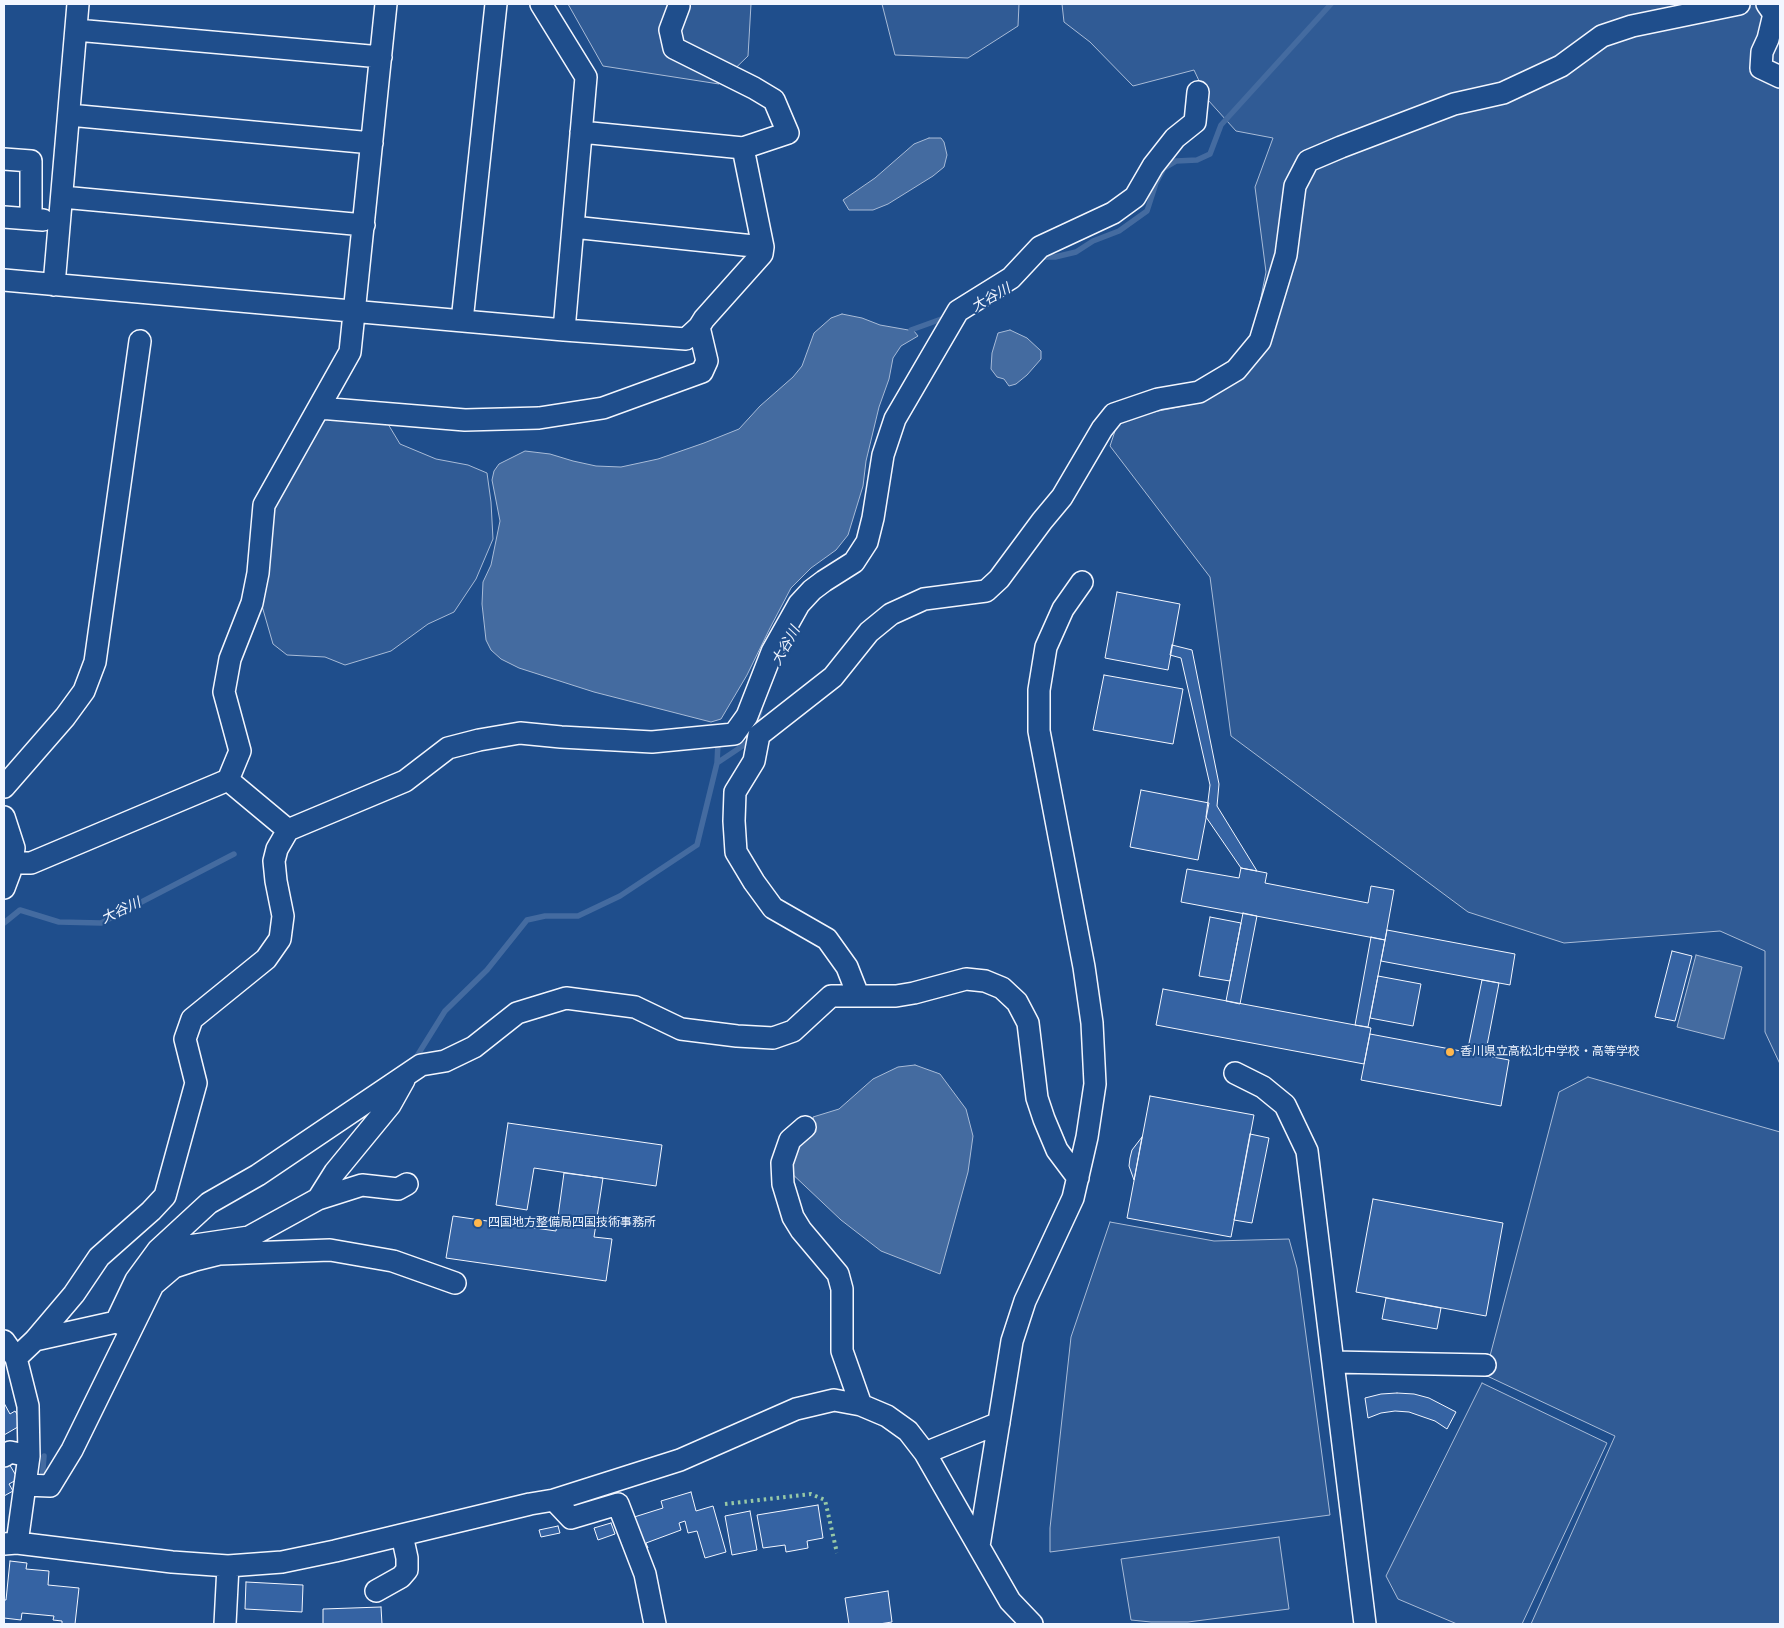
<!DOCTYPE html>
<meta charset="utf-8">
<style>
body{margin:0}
#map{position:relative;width:1784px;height:1628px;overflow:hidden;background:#1f4e8c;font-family:"PT Sans Narrow",sans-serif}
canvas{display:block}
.frame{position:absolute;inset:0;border:5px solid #f2f6ff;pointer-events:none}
</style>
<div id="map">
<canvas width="1784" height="1628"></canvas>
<div class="frame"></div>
</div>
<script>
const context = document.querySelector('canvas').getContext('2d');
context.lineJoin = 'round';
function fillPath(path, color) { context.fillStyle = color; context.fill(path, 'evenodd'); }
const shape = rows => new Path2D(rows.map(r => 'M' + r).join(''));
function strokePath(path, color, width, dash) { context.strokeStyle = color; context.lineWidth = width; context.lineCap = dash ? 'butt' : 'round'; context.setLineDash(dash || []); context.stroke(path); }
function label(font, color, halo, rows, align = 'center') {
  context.font = font + ' "PT Sans Narrow","Noto Sans JP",sans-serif'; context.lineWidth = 4; context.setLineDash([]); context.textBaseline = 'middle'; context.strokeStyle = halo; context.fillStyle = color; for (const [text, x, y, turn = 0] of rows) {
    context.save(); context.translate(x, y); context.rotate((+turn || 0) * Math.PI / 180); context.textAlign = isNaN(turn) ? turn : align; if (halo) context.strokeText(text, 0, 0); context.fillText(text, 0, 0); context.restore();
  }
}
const built = shape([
 [568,4,751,4,748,56,719,84,603,66,568,4],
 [882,4,1019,4,1018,26,968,58,895,55,882,4],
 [1062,4,1780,4,1780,1064,1765,1032,1765,951,1720,931,1564,943,1468,912,1231,736,1210,577,1110,446,1119,419,1198,403,1247,368,1266,272,1255,187,1273,138,1236,131,1208,100,1194,70,1133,86,1090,42,1064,22,1062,4],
 [327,417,388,424,400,444,436,459,468,465,487,473,491,502,493,539,476,579,454,612,428,624,391,651,345,665,325,657,287,655,273,644,262,606,263,575,273,507,295,463,327,417],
 [1588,1077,1780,1132,1780,1624,1531,1624,1615,1436,1485,1375,1559,1092,1588,1077],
 [1110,1222,1214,1241,1289,1239,1297,1268,1330,1515,1050,1552,1050,1528,1071,1337,1110,1222],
 [1482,1383,1607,1443,1522,1624,1457,1624,1398,1599,1386,1576,1482,1383],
 [1279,1537,1289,1609,1188,1622,1151,1622,1131,1620,1121,1559,1279,1537]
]);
const water = shape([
 [929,138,941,138,944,142,947,155,944,167,933,176,888,204,873,210,849,210,843,200,875,178,914,144,929,138],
 [842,314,862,318,880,325,914,331,918,336,901,346,893,358,889,379,879,407,866,461,863,486,848,535,836,550,811,568,791,588,770,628,747,675,721,719,711,722,594,692,519,668,501,659,491,650,486,640,482,604,483,582,491,565,500,521,492,480,494,471,499,464,525,451,550,454,573,461,596,466,621,467,658,459,704,443,739,429,760,406,793,377,802,366,814,333,831,318,842,314],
 [1010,330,1027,338,1041,351,1041,359,1027,375,1016,384,1009,386,1004,379,997,377,991,369,992,353,998,333,1010,330],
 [1696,955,1742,967,1724,1039,1677,1027,1696,955],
 [915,1065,940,1074,966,1109,973,1136,968,1172,940,1274,881,1251,841,1220,787,1169,794,1144,816,1132,813,1117,839,1109,873,1079,898,1067,915,1065]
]);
const stream = shape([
 [1040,259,1042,257,1055,257,1076,252,1093,241,1119,231,1147,211,1156,183,1164,168,1176,161,1197,160,1210,154,1221,125,1331,4],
 [911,330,947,317],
 [756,724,760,711],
 [717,763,718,743],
 [4,923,20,910,59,922,101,923,234,854],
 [417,1056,445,1011,487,970,527,920,545,916,578,916,620,896,697,845,717,763,747,743],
 [42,1481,44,1456]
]);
const building = shape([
 [1117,592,1180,604,1168,670,1105,658,1117,592],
 [1172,645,1192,650,1219,784,1217,806,1257,871,1241,868,1206,817,1210,785,1181,658,1170,655,1172,645],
 [1104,675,1183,689,1173,744,1093,730,1104,675],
 [1141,790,1209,803,1198,860,1130,847,1141,790],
 [1241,868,1267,873,1265,883,1368,903,1371,886,1394,890,1385,940,1181,902,1187,869,1239,878,1241,868],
 [1243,913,1257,916,1240,1004,1226,1001,1243,913],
 [1210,917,1241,923,1230,981,1199,976,1210,917],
 [1387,930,1515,954,1510,985,1381,961,1387,930],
 [1371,937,1385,940,1368,1027,1355,1025,1371,937],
 [1672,951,1692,956,1675,1021,1655,1017,1672,951],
 [1378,976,1421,984,1413,1026,1370,1018,1378,976],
 [1482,980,1499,983,1485,1056,1467,1053,1482,980],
 [1163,989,1371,1028,1364,1064,1156,1025,1163,989],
 [1370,1034,1509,1060,1501,1106,1361,1080,1370,1034],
 [1150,1096,1254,1115,1231,1237,1127,1218,1150,1096],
 [508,1123,662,1145,656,1186,534,1168,527,1210,496,1205,508,1123],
 [1250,1134,1269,1138,1252,1223,1234,1220,1250,1134],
 [1142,1137,1134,1180,1129,1166,1130,1158,1132,1150,1142,1137],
 [564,1173,603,1178,594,1237,612,1239,606,1281,446,1258,453,1216,556,1231,564,1173],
 [1373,1199,1503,1223,1486,1316,1356,1292,1373,1199],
 [1386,1298,1441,1308,1437,1329,1382,1319,1386,1298],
 [1397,1393,1414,1394,1429,1398,1456,1412,1447,1429,1435,1421,1409,1412,1395,1411,1381,1413,1368,1418,1365,1398,1381,1394,1397,1393],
 [4,1403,10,1414,15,1411,23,1424,4,1435,4,1403],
 [8,1462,18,1479,9,1484,13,1491,4,1496,4,1464,8,1462],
 [691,1492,696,1511,713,1506,726,1552,705,1558,697,1531,688,1533,685,1521,679,1523,681,1530,646,1543,648,1548,640,1550,631,1518,663,1508,661,1501,691,1492],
 [818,1505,823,1538,807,1541,808,1548,786,1552,785,1545,763,1548,757,1515,818,1505],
 [750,1511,757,1550,732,1555,725,1516,750,1511],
 [611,1523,615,1534,598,1540,594,1528,611,1523],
 [558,1526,560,1533,541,1537,539,1530,558,1526],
 [10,1561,27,1563,26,1569,49,1571,48,1585,79,1588,75,1624,62,1624,62,1621,53,1620,54,1616,22,1613,21,1620,4,1618,4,1600,6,1600,10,1561],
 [246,1582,303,1585,302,1612,245,1609,246,1582],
 [888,1591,892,1622,879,1624,849,1624,845,1598,888,1591],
 [381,1607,382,1624,323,1624,323,1609,381,1607]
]);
const minor = shape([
 [1767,4,1774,14,1768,39,1762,52,1761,68,1780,77],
 [679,6,670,30,674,48,754,88,774,100,788,133,743,148],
 [76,30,381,57],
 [69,115,372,143],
 [4,159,31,161,31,219],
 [62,197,364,225],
 [4,217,43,220],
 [573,227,763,247],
 [4,280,564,330,586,77,541,4],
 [54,285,78,4],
 [462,321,496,4],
 [564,330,686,339,699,327,704,319,762,254,763,247,743,148,581,132],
 [319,408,465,420,539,418,603,408,702,372,707,361,699,327],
 [228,780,288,830,405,781,448,748,479,740,520,733,561,737,652,742,734,734,747,716,772,652,799,604,812,590,824,581,854,562,867,542,873,518,883,455,895,419,958,311,1011,278,1040,247,1113,213,1135,197,1153,166,1175,138,1195,122,1198,92],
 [4,787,65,717,84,691,95,662,140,341],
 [4,817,14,848,10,872,4,888],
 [4,861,12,863,31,863,228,780,240,751,224,692,230,659,252,603,258,573,264,505,350,352,386,4],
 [858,995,847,967,827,939,773,908,754,882,736,852,734,821,735,792,754,761,759,735,833,677,869,632,891,614,924,599,986,591,999,579,1042,521,1062,497,1102,429,1114,414,1158,399,1199,392,1236,370,1260,341,1286,255,1295,186,1308,161,1341,147,1454,104,1503,93,1561,66,1602,36,1632,26,1739,4],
 [1235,1073,1263,1087,1285,1105,1307,1151,1365,1624],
 [805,1127,790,1140,782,1163,783,1184,793,1217,801,1230,838,1274,842,1289,842,1351,861,1405],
 [318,1199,335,1172,390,1105,404,1080],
 [158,1258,182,1247,249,1237,318,1199,362,1185,398,1189,407,1184],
 [116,1322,136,1280,158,1250,209,1203,258,1175,421,1065,445,1061,474,1047,517,1013,566,998,635,1007,681,1029,737,1036,773,1038,793,1031,831,996,896,996,914,993,966,979,985,981,1002,988,1017,1002,1028,1023,1037,1098,1044,1119,1057,1150,1078,1178],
 [35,1340,116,1322,129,1327],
 [4,1341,16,1358,28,1406,29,1456,17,1543],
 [16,1358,35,1340,74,1294,99,1257,151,1211,165,1196,196,1083,185,1039,192,1019,266,959,280,939,283,916,276,881,274,861,277,849,288,830],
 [1334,1362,1485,1365],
 [925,1453,999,1423],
 [4,1456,10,1452,29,1456],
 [25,1485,50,1486,72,1450,153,1285,174,1267,195,1260,219,1254,330,1250,393,1261,455,1283],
 [554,1500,571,1518,618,1504,645,1574,655,1624],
 [4,1544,17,1543,172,1562,228,1566,282,1562,335,1551,530,1504,554,1500,680,1460,796,1409,834,1400,861,1405,887,1416,908,1431,925,1453,1010,1601,1032,1624],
 [979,1546,1012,1341,1025,1301,1073,1198,1087,1137,1095,1084,1092,1023,1084,967,1039,731,1039,690,1046,647,1063,609,1082,582],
 [376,1591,401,1577,407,1570,407,1558,402,1535],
 [225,1624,228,1566]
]);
const hedge = shape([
 [725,1504,811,1494,825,1500,837,1553]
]);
const markers = [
 [1450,1052,5,"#ffb74d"],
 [478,1223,5,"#ffb74d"]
];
const poiNames = [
 ["香川県立高松北中学校・高等学校",1460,1052],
 ["四国地方整備局四国技術事務所",488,1223]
];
const waterNames = [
 ["大谷川",991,298,-29],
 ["大谷川",786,646,-61],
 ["大谷川",121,911,-25]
];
fillPath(built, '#305b95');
strokePath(built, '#a8bbd7', 1);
fillPath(water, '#446ba0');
strokePath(water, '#a8bbd7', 1);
strokePath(stream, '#446ba0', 5.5);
fillPath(building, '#3563a3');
strokePath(building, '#f2f6ff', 1);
strokePath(minor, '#f2f6ff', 24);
strokePath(minor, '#1f4e8c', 21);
strokePath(hedge, '#97c8a6', 4, [2.5, 4]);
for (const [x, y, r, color] of markers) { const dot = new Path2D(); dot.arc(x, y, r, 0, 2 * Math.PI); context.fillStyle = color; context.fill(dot); strokePath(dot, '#1f4e8c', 2); }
label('12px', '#f2f6ff', '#1f4e8c', poiNames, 'left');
label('italic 14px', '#f2f6ff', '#1f4e8c', waterNames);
</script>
